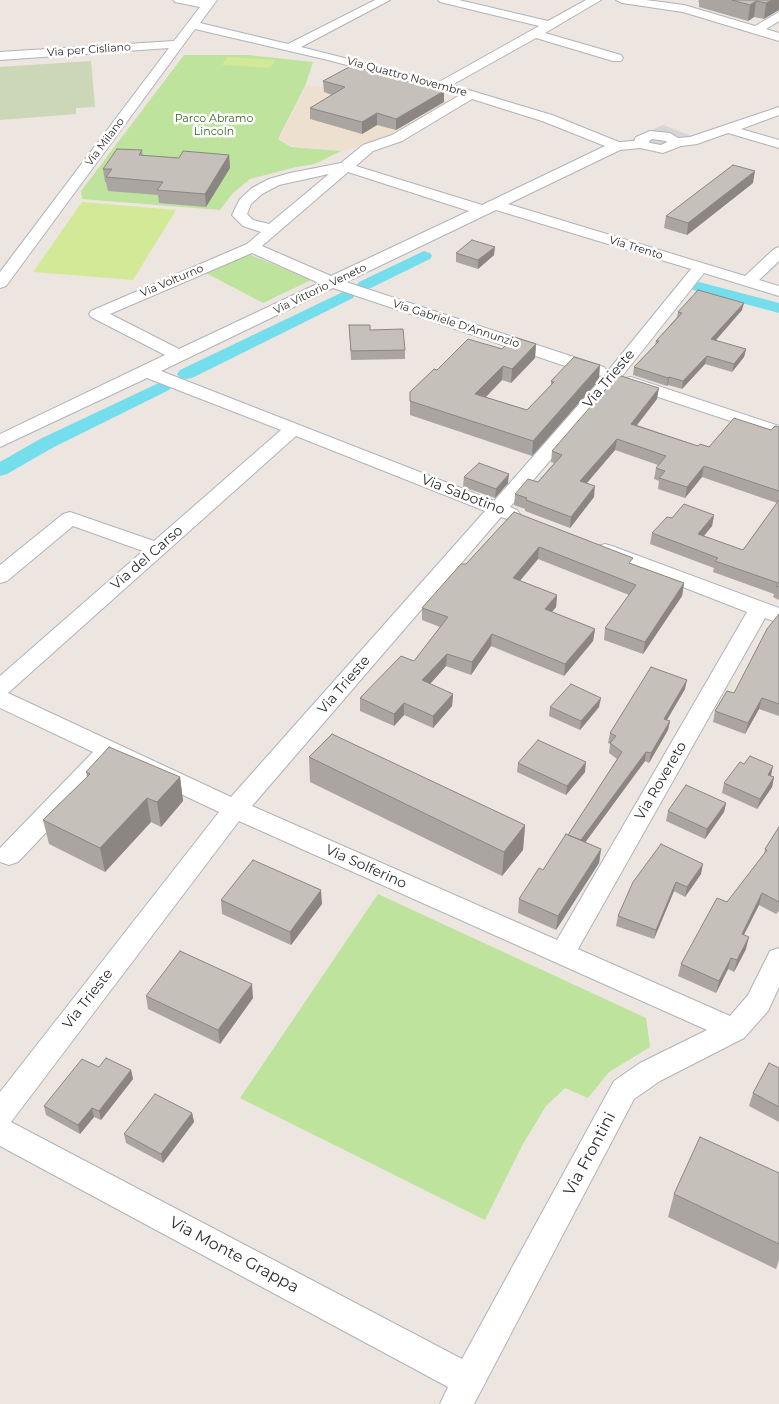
<!DOCTYPE html>
<style>
body{margin:0}
canvas{display:block;background:#ede5df}
</style>
<canvas width="779" height="1404"></canvas>
<script>
const context = document.querySelector('canvas').getContext('2d');
context.lineJoin = 'round';
function fillPath(path, color) { context.fillStyle = color; context.fill(path, 'evenodd'); }
const shape = rows => new Path2D(rows.map(r => 'M' + r).join(''));
function strokePath(path, color, width, dash) { context.strokeStyle = color; context.lineWidth = width; context.lineCap = dash ? 'butt' : 'round'; context.setLineDash(dash || []); context.stroke(path); }
function label(font, color, halo, rows, align = 'center') {
  context.font = font + ' Montserrat,sans-serif'; context.lineWidth = 5; context.setLineDash([]); context.textBaseline = 'middle'; context.strokeStyle = halo; context.fillStyle = color; for (const [text, x, y, turn = 0] of rows) {
    context.save(); context.translate(x, y); context.rotate((+turn || 0) * Math.PI / 180); context.textAlign = isNaN(turn) ? turn : align; if (halo) context.strokeText(text, 0, 0); context.fillText(text, 0, 0); context.restore();
  }
}
const education = shape([
 [380,83,453,103,396,135,344,151,292,146,279,139,307,85,331,88]
]);
const green = shape([
 [184,55,248,55,313,62,305,86,278,139,291,147,341,151,315,164,296,167,250,179,233,193,220,210,82,199,81,191],
 [246,253,311,280,263,303,204,272],
 [378,894,646,1018,650,1047,609,1072,588,1098,565,1088,546,1106,523,1144,485,1220,240,1098]
]);
const cemetery = shape([
 [91,61,95,107,76,108,76,114,0,120,0,67]
]);
const pitch = shape([
 [227,57,275,60,270,68,222,65],
 [82,202,176,210,133,280,33,272]
]);
const plaza = shape([
 [663,125,700,139,666,152,626,147,623,143]
]);
const canal = shape([
 [424,251,430,253,432,256,430,259,371,288,365,290,359,288,357,285,359,282,424,251],
 [699,282,779,303,779,313,693,290,691,287,693,284,699,282],
 [347,290,353,292,355,295,353,298,192,378,186,379,180,378,177,374,180,370,347,290],
 [163,381,169,382,172,386,169,390,54,447,7,474,0,476,0,462,40,439,163,381]
]);
const street = shape([
 [173,0,217,0,200,23,288,44,375,0,390,0,301,47,439,82,539,26,440,2,438,0,459,0,548,21,586,0,601,0,545,33,621,55,623,58,621,61,613,61,536,38,452,85,552,115,619,142,634,141,636,137,650,131,670,133,678,138,690,137,779,107,779,115,741,129,779,140,779,148,728,133,697,144,681,146,663,153,640,148,620,150,508,204,745,276,774,249,779,247,779,261,759,280,779,286,779,296,704,273,615,385,510,507,517,510,520,514,517,518,510,520,501,517,252,806,557,940,747,612,598,554,595,550,598,546,605,544,612,546,779,608,779,623,765,618,578,949,730,1016,748,995,770,951,779,948,779,987,768,1011,744,1038,660,1081,634,1099,474,1404,440,1404,448,1387,0,1146,0,1092,219,812,113,762,18,862,9,865,0,862,0,848,93,752,0,708,0,676,143,551,73,526,7,581,0,583,0,565,63,514,70,512,154,541,281,430,147,378,0,447,0,434,165,355,91,317,89,314,91,311,247,244,261,232,243,226,232,215,240,199,252,188,269,179,290,173,341,163,363,145,392,135,460,95,328,60,195,29,6,286,0,288,0,272,169,48,0,60,0,52,174,41,200,7,175,2,173,0],
 [472,99,542,121,605,146,482,205,356,166,373,151,402,141,472,99],
 [652,139,666,141,667,142,661,145,650,143,649,141,652,139],
 [348,172,469,211,331,276,262,246,348,172],
 [329,174,269,224,253,220,247,214,251,204,262,194,279,185,329,174],
 [496,210,691,269,603,377,494,501,161,371,333,288,592,375,598,376,604,375,607,371,604,367,346,282,496,210],
 [252,253,319,283,179,349,110,314,252,253],
 [296,436,485,511,231,797,8,693,296,436],
 [239,821,707,1030,640,1063,614,1081,462,1359,11,1122,239,821],
 [616,0,646,0,684,5,755,26,779,12,779,21,766,29,779,33,779,41,683,12,622,3,616,0],
 [631,377,779,426,779,437,625,386,622,382,625,378,631,377]
]);
const wall = shape([
 [699,0,779,0,764,19,754,17,748,21,699,7,699,2,698,2],
 [323,81,444,91,444,102,396,130,377,125,362,134,310,119,310,108,332,95,324,92],
 [142,150,143,156,179,158,229,155,230,168,206,207,159,203,158,195,108,191,106,182,105,182,103,169],
 [753,183,687,235,664,228,666,216],
 [456,253,494,255,478,269,456,262],
 [742,310,715,341,746,349,744,357,732,372,705,364,682,389,668,385,667,386,633,375,634,367,655,345,656,341,677,317,678,312],
 [349,325,370,330,405,350,405,359,351,360],
 [536,344,535,358,511,383,502,380,486,397,527,410,551,385,551,381,599,380,532,456,410,415,410,392,437,370,502,349],
 [657,399,637,425,698,446,709,447,771,430,779,427,779,600,773,597,774,594,713,572,714,568,650,544,652,533,672,518,714,515,712,526,704,536,743,550,777,503,702,477,685,498,658,489,659,481,654,479,656,468,658,465,615,450,587,483,594,497,570,528,525,511,525,509,514,505,515,494,538,482,554,463,551,462,552,451],
 [464,477,508,483,495,498,463,487],
 [514,512,632,564,684,583,682,596,643,654,604,640,605,628,629,595,538,559,520,581,557,595,556,607,552,612,595,629,593,641,564,676,491,646,471,675,446,666,430,684,453,694,452,706,433,728,404,715,394,726,360,711,360,698,414,661,440,627,422,620,422,608,466,564],
 [779,614,779,716,759,709,745,734,713,722,715,711,734,693],
 [685,689,667,720,670,721,668,730,649,763,645,761,585,842,601,849,599,863,556,930,518,913,519,899,543,870,568,835,617,759,609,753,610,744,608,743,610,733],
 [550,707,599,707,580,730,549,716],
 [309,757,525,825,523,850,502,876,310,782],
 [518,763,585,772,566,795,517,772],
 [86,772,180,777,183,801,161,827,151,822,105,872,49,844,43,820,87,777],
 [771,776,774,777,772,787,757,809,722,793,724,783],
 [726,803,724,812,705,839,666,821,668,811],
 [779,827,779,911,776,914,759,905,744,935,746,949,734,972,728,969,716,993,678,976,681,964,764,854,765,849],
 [701,874,685,897,674,891,654,939,616,926,618,916,633,882],
 [221,900,322,904,291,945,222,914],
 [146,996,253,998,220,1044,148,1009],
 [99,1067,131,1070,133,1079,101,1120,94,1117,80,1134,46,1115,44,1106],
 [779,1068,779,1122,749,1106,753,1093],
 [192,1113,194,1122,163,1163,126,1143,124,1134],
 [779,1173,779,1260,776,1269,668,1217,674,1194]
]);
const shadedWall = shape([
 [772,0,779,0,779,10,764,19,766,3],
 [756,1,754,17,748,21,750,5],
 [444,91,444,102,396,130,396,119],
 [377,113,377,125,362,134,362,122],
 [229,155,230,168,206,207,205,194],
 [755,171,753,183,687,235,688,223],
 [495,247,494,255,478,269,478,260],
 [744,303,742,310,710,347,711,339],
 [536,344,535,358,511,383,512,369],
 [746,349,744,357,732,372,734,364],
 [707,356,705,364,682,389,683,381],
 [600,365,599,380,532,456,533,441],
 [503,366,502,380,475,408,475,394],
 [669,377,668,385,667,386,668,378],
 [659,388,657,399,630,434,631,424],
 [617,439,615,450,579,492,580,481],
 [704,466,702,477,685,498,687,487],
 [509,474,508,483,495,498,496,489],
 [595,486,594,497,570,528,571,517],
 [714,515,712,526,696,545,698,534],
 [539,547,538,559,512,590,513,578],
 [684,583,682,596,643,654,645,642],
 [557,595,556,607,544,621,545,609],
 [595,629,593,641,564,676,565,664],
 [492,634,491,646,471,675,472,662],
 [447,654,446,666,422,693,422,680],
 [687,680,685,689,662,728,664,719],
 [453,694,452,706,433,728,433,716],
 [601,698,599,707,580,730,581,721],
 [762,698,759,709,745,734,748,723],
 [404,703,404,715,394,726,394,714],
 [670,721,668,730,649,763,651,753],
 [646,752,645,761,579,851,577,843],
 [586,762,585,772,566,795,567,786],
 [773,766,771,776,768,775],
 [180,777,183,801,161,827,157,802],
 [774,777,772,787,757,809,760,799],
 [147,798,151,822,105,872,100,848],
 [726,803,724,812,705,839,707,829],
 [525,825,523,850,502,876,504,852],
 [601,849,599,863,556,930,558,916],
 [703,864,701,874,685,897,687,887],
 [676,882,674,891,654,939,656,930],
 [321,890,322,904,291,945,290,932],
 [762,893,759,905,738,946,742,934],
 [749,937,746,949,734,972,737,960],
 [731,958,728,969,716,993,719,981],
 [252,984,253,998,220,1044,218,1030],
 [131,1070,133,1079,101,1120,99,1111],
 [92,1108,94,1117,80,1134,78,1125],
 [192,1113,194,1122,163,1163,161,1154]
]);
const building = shape([
 [732,0,772,0,766,3,756,1,750,5,732,0],
 [351,66,444,91,396,119,377,113,362,122,310,108,345,87,323,81,351,66],
 [117,149,142,150,139,155,179,158,183,151,229,155,205,194,157,190,163,182,106,177,112,169,103,169,117,149],
 [733,165,755,171,688,223,666,216,733,165],
 [472,240,495,247,478,260,456,253,472,240],
 [698,290,744,303,711,339,746,349,734,364,707,356,683,381,669,377,668,378,634,367,659,341,656,341,682,313,678,312,698,290],
 [349,325,370,325,370,330,403,329,405,350,351,351,349,325],
 [514,337,536,344,512,369,503,366,475,394,527,410,554,382,551,381,574,357,600,365,533,441,410,401,410,392,434,369,437,370,468,339,502,349,514,337],
 [618,375,659,388,631,424,698,446,700,444,709,447,734,418,771,430,775,426,779,427,779,491,704,466,687,487,659,478,665,471,656,468,666,456,617,439,580,481,595,486,571,517,526,500,527,498,515,494,528,479,538,482,562,455,552,451,618,375],
 [479,463,509,474,496,489,464,477,479,463],
 [779,500,779,587,776,586,778,583,715,561,718,558,652,533,667,517,672,518,684,504,714,515,698,534,743,550,779,500],
 [514,512,633,558,629,563,684,583,645,642,605,628,636,585,539,547,513,578,557,595,545,609,595,629,565,664,492,634,472,662,447,654,422,680,453,694,433,716,404,703,394,714,360,698,401,656,414,661,448,617,422,608,461,564,466,564,514,512],
 [779,614,779,704,762,698,748,723,715,711,727,691,734,693,767,629,779,614],
 [651,667,687,680,664,719,670,721,651,753,646,752,581,840,568,835,622,752,610,743,616,736,610,733,651,667],
 [571,684,601,698,581,721,550,707,571,684],
 [332,734,525,825,504,852,309,757,332,734],
 [538,740,586,762,567,786,518,763,538,740],
 [109,747,180,777,157,802,147,798,100,848,43,820,90,774,86,772,109,747],
 [750,756,773,766,768,775,774,777,760,799,724,783,740,762,744,764,750,756],
 [686,785,726,803,707,829,668,811,686,785],
 [779,827,779,902,762,893,742,934,749,937,737,960,731,958,719,981,681,964,717,898,727,902,767,850,765,849,779,827],
 [566,834,601,849,558,916,519,899,539,868,543,870,566,834],
 [661,844,703,864,687,887,676,882,656,930,618,916,633,882,661,844],
 [253,860,321,890,290,932,221,900,253,860],
 [180,951,252,984,218,1030,146,996,180,951],
 [106,1058,131,1070,99,1111,92,1108,78,1125,44,1106,82,1059,99,1067,106,1058],
 [769,1063,779,1068,779,1107,753,1093,769,1063],
 [155,1094,192,1113,161,1154,124,1134,155,1094],
 [700,1137,779,1173,779,1244,674,1194,700,1137]
]);
const farStreetnames = [
 ["Via per Cisliano",89,50,-4],
 ["Via Quattro Novembre",407,77,15],
 ["Via Milano",105,142,-53],
 ["Via Trento",636,248,17],
 ["Via Volturno",172,281,-23],
 ["Via Vittorio Veneto",320,289,-26],
 ["Via Gabriele D'Annunzio",456,324,18]
];
const farParknames = [
 ["Parco Abramo",214,119],
 ["Lincoln",214,132]
];
const streetNames = [
 ["Via Trieste",609,379,-50],
 ["Via Sabotino",463,495,21],
 ["Via del Carso",147,558,-41],
 ["Via Trieste",344,685,-49],
 ["Via Rovereto",661,781,-60],
 ["Via Solferino",366,867,24],
 ["Via Trieste",88,999,-52]
];
const nearStreetnames = [
 ["Via Frontini",590,1154,-62],
 ["Via Monte Grappa",234,1255,28]
];
fillPath(education, '#eee0cf');
fillPath(green, '#bee39c');
fillPath(cemetery, '#cbd7b6');
fillPath(pitch, '#d2ea98');
fillPath(plaza, '#d9d5d2');
fillPath(canal, '#74deed');
strokePath(street, '#afb3bc', 2);
fillPath(street, '#fff');
fillPath(wall, '#aaa5a0');
fillPath(shadedWall, '#8b8682');
fillPath(building, '#c6c0ba');
strokePath(building, '#8b8682', 1);
label('11px', '#2c2c2c', '#fff', farStreetnames);
label('11px', '#37691c', '#fff', farParknames);
label('14px', '#2c2c2c', '#fff', streetNames);
label('16px', '#2c2c2c', '#fff', nearStreetnames);
</script>
